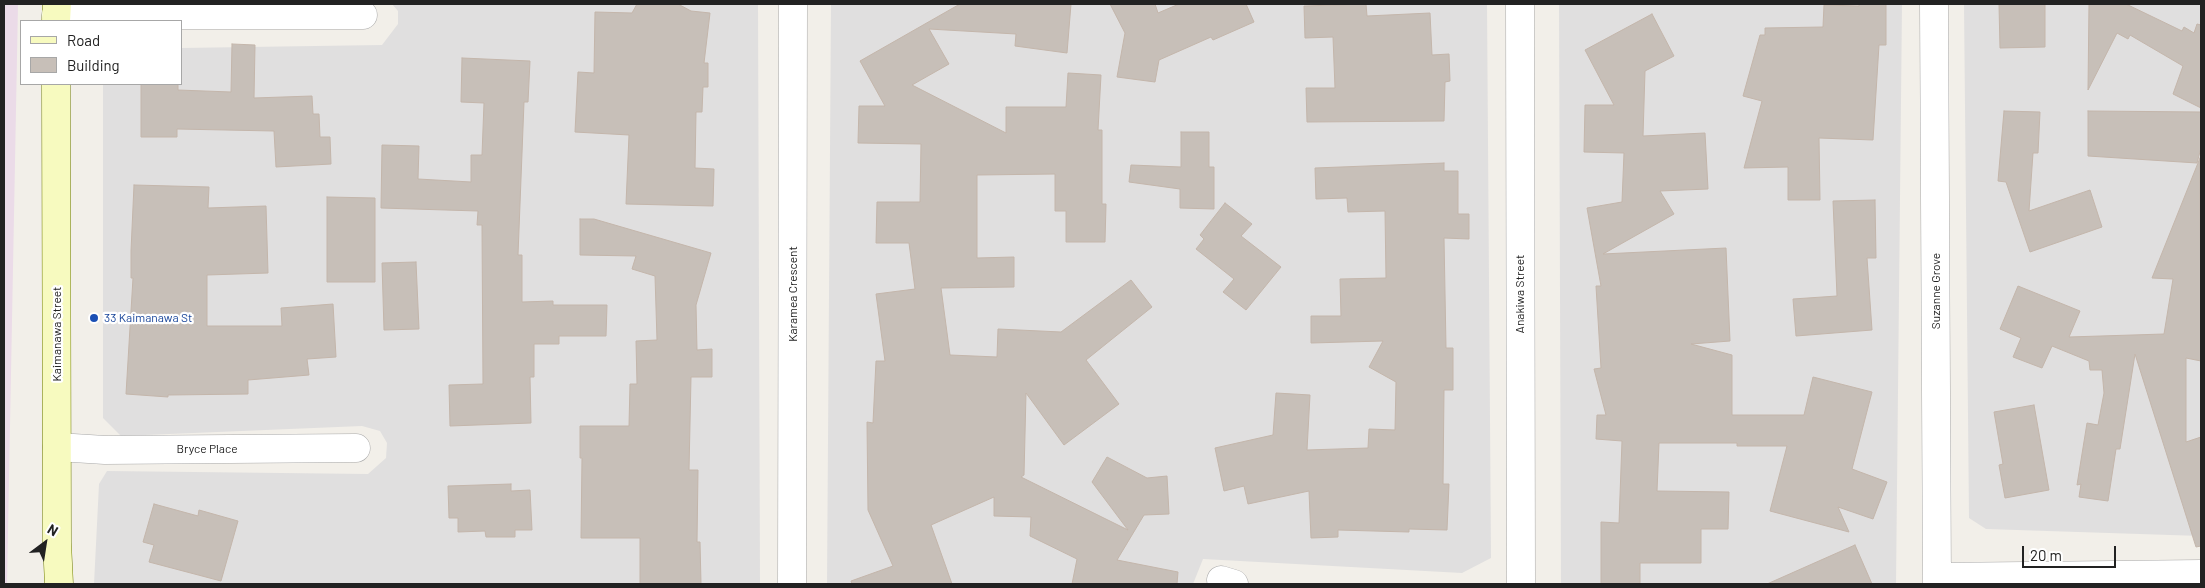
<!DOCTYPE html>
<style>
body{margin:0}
#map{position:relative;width:2205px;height:588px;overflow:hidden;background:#f2efe9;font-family:Barlow,sans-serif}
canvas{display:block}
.frame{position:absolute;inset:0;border:5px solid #222;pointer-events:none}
.legend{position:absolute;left:20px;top:20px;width:162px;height:65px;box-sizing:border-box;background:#fff;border:1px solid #a7a7a7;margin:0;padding:6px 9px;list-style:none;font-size:15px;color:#222}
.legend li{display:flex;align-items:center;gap:10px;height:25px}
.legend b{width:25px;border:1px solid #a7a7a7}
.north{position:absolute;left:20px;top:518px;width:50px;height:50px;-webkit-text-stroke:4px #fff;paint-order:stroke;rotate:31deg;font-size:14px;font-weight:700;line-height:20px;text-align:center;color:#222}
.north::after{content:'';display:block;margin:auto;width:18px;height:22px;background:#222;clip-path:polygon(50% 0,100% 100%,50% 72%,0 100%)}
.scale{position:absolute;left:2022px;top:546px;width:94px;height:22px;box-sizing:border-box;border:2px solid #222;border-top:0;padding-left:6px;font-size:15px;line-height:18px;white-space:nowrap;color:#222;-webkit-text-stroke:4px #fff;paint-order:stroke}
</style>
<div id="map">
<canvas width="2205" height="588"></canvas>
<div class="frame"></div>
<ul class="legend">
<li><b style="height:6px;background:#f7fabf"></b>Road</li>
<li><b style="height:14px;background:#c7bfb8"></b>Building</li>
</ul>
<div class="north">N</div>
<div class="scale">20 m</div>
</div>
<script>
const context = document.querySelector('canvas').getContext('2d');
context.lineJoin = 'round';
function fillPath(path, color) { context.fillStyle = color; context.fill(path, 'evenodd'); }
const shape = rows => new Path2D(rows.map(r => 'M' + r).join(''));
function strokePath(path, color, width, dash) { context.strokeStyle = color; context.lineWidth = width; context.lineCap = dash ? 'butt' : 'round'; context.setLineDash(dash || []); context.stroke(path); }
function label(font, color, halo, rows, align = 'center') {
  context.font = font + ' Barlow,sans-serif'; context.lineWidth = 4.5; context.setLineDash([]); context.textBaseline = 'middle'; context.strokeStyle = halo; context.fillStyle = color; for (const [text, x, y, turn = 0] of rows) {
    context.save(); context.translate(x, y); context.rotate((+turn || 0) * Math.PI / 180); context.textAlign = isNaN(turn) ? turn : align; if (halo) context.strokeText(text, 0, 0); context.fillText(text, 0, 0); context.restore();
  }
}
const residential = shape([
 [392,4,758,4,760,584,94,584,99,484,107,471,368,474,386,458,387,443,380,431,362,426,121,436,103,418,103,84,181,84,181,48,382,45,398,24,398,11],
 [831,4,1487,4,1491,558,1462,573,1203,559,1193,584,827,584],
 [1559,4,1902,4,1896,584,1561,584],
 [1964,4,2201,4,2201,536,1986,529,1969,518]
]);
const industrial = shape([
 [4,4,18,4,7,584,4,584]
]);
const building = shape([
 [637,4,678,4,691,11,710,13,704,63,708,63,708,87,703,87,702,112,696,112,695,168,714,169,713,206,626,204,629,135,575,132,578,72,594,73,595,12,632,13,637,4],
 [960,4,1071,4,1067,53,1015,46,1016,34,929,29,949,64,912,85,1006,133,1006,107,1066,107,1068,73,1101,75,1098,130,1102,130,1102,204,1106,204,1105,242,1066,242,1066,211,1055,211,1055,174,977,175,977,258,1014,257,1014,287,941,288,950,355,997,357,998,329,1061,332,1131,280,1152,307,1086,360,1119,404,1064,445,1026,393,1024,475,1021,477,1128,530,1092,482,1107,457,1147,478,1167,476,1169,514,1144,515,1117,560,1178,572,1177,584,1072,584,1077,559,1030,536,1031,517,994,516,994,497,931,525,952,584,852,584,851,581,893,566,868,510,867,422,873,423,876,361,885,361,876,294,915,289,909,243,876,243,877,202,920,202,921,144,858,143,859,106,885,106,860,61,960,4],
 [1110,4,1155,4,1158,13,1179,4,1246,4,1254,22,1213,40,1211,37,1159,60,1155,82,1117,77,1125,33,1110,4],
 [1366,4,1367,16,1430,13,1432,55,1449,54,1450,81,1445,82,1444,121,1307,122,1306,88,1335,88,1333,37,1305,38,1304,6,1366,4],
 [1859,4,1886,4,1886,45,1879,45,1873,140,1819,138,1820,200,1788,200,1788,167,1744,168,1762,101,1743,96,1760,35,1765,35,1765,28,1823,27,1824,5,1859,6,1859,4],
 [1999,4,2045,4,2045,47,2000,48,1999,4],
 [2089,4,2126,4,2182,31,2184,27,2194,33,2197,24,2201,25,2201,108,2173,94,2183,66,2130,35,2128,39,2117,33,2088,90,2089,4],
 [1652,14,1674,56,1645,71,1643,136,1705,133,1708,189,1660,191,1674,214,1603,254,1726,248,1730,341,1691,344,1732,355,1732,415,1804,415,1813,377,1872,392,1852,469,1887,482,1873,519,1838,507,1849,532,1770,511,1787,446,1737,446,1737,443,1659,443,1657,491,1729,492,1728,529,1701,529,1701,563,1640,563,1640,584,1601,584,1601,522,1619,523,1622,441,1596,439,1597,415,1606,415,1594,369,1601,368,1596,286,1601,286,1587,208,1622,202,1624,153,1584,152,1585,105,1614,105,1585,50,1652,14],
 [232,44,255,45,254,98,312,96,313,114,319,114,320,137,330,137,331,164,276,167,274,131,177,129,177,137,141,137,141,84,178,84,178,90,231,92,232,44],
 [462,58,530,61,528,102,524,102,518,255,522,255,522,302,553,301,553,305,607,305,606,336,559,336,559,344,534,344,534,377,530,377,531,423,450,426,449,385,483,384,482,225,477,225,478,211,381,208,382,145,419,146,418,179,471,182,471,155,482,155,484,103,461,102,462,58],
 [2004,111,2040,112,2038,153,2033,153,2029,211,2090,190,2102,227,2030,252,2006,182,1998,181,2004,111],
 [2088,111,2201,112,2201,148,2197,163,2088,156,2088,111],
 [1181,132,1209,132,1209,167,1214,167,1214,209,1180,208,1180,189,1129,182,1131,165,1181,167,1181,132],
 [2200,158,2201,361,2186,358,2186,442,2201,437,2201,546,2196,547,2135,354,2120,449,2116,449,2108,501,2079,497,2081,484,2077,485,2087,423,2098,425,2104,393,2102,370,2090,370,2089,361,2052,346,2042,368,2013,357,2021,338,2000,329,2018,286,2080,311,2069,337,2164,334,2173,279,2152,278,2200,158],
 [1444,163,1444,171,1458,171,1458,214,1469,214,1469,239,1444,238,1446,348,1453,348,1453,390,1444,390,1443,484,1449,484,1447,530,1409,529,1409,532,1338,530,1338,537,1311,538,1309,491,1248,504,1244,486,1224,491,1215,448,1273,435,1276,393,1310,395,1307,450,1368,448,1369,429,1395,430,1396,382,1369,367,1383,341,1311,343,1311,316,1341,316,1340,279,1386,278,1385,211,1348,212,1347,198,1316,199,1315,168,1444,163],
 [134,185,209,187,208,208,266,206,268,273,207,275,207,326,282,326,281,308,333,304,336,357,307,359,309,375,248,380,248,394,168,395,168,397,126,394,133,278,131,278,131,251,134,185],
 [327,197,375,198,375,282,327,282,327,197],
 [1875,200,1876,258,1867,258,1872,330,1796,336,1793,299,1837,296,1833,201,1875,200],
 [1225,203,1252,224,1241,236,1281,267,1246,310,1223,292,1234,279,1196,249,1204,239,1200,235,1225,203],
 [580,219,594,219,711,253,696,305,697,350,712,349,712,377,691,377,689,470,698,470,697,542,700,542,701,584,640,584,640,538,581,538,582,458,580,458,580,426,629,426,630,384,637,384,636,341,657,340,655,276,632,269,636,256,580,255,580,219],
 [416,262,419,329,384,330,382,263,416,262],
 [2034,405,2049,490,2005,498,1999,465,2003,464,1994,412,2034,405],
 [511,484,511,491,530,490,532,530,515,530,515,537,486,537,485,531,458,532,458,518,449,518,448,486,511,484],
 [154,504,198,516,199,510,238,521,221,581,149,562,154,545,143,542,154,504],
 [1855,545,1872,584,1767,584,1855,545]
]);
const street = shape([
 [1520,4,1521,584],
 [1934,4,1937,584],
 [56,15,363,15],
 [57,447,105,450,356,448],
 [1938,577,2201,574],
 [1221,580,1234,584],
 [792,584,793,4]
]);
const secondary = shape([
 [56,21,57,4],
 [56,84,57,543,59,584]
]);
const markers = [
 [94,318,5,"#1a4fb4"]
];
const streetNames = [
 ["Suzanne Grove",1936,291,-90],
 ["Karamea Crescent",793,294,-90],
 ["Anakiwa Street",1520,294,-90],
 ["Kaimanawa Street",57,334,-90],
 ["Bryce Place",207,449]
];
const transitNames = [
 ["33 Kaimanawa St",104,318]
];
fillPath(residential, '#e0dfdf');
fillPath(industrial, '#ebdbe8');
fillPath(building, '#c7bfb8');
strokePath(building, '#c4b6ab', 1);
strokePath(street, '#a9a9a9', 29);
strokePath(secondary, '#707d05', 29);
strokePath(street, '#fff', 28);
strokePath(secondary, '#f7fabf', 28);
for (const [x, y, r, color] of markers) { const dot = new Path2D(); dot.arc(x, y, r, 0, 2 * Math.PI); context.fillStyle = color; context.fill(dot); strokePath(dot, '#fff', 2); }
label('12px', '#222', '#fff', streetNames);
label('12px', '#164399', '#fff', transitNames, 'left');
</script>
